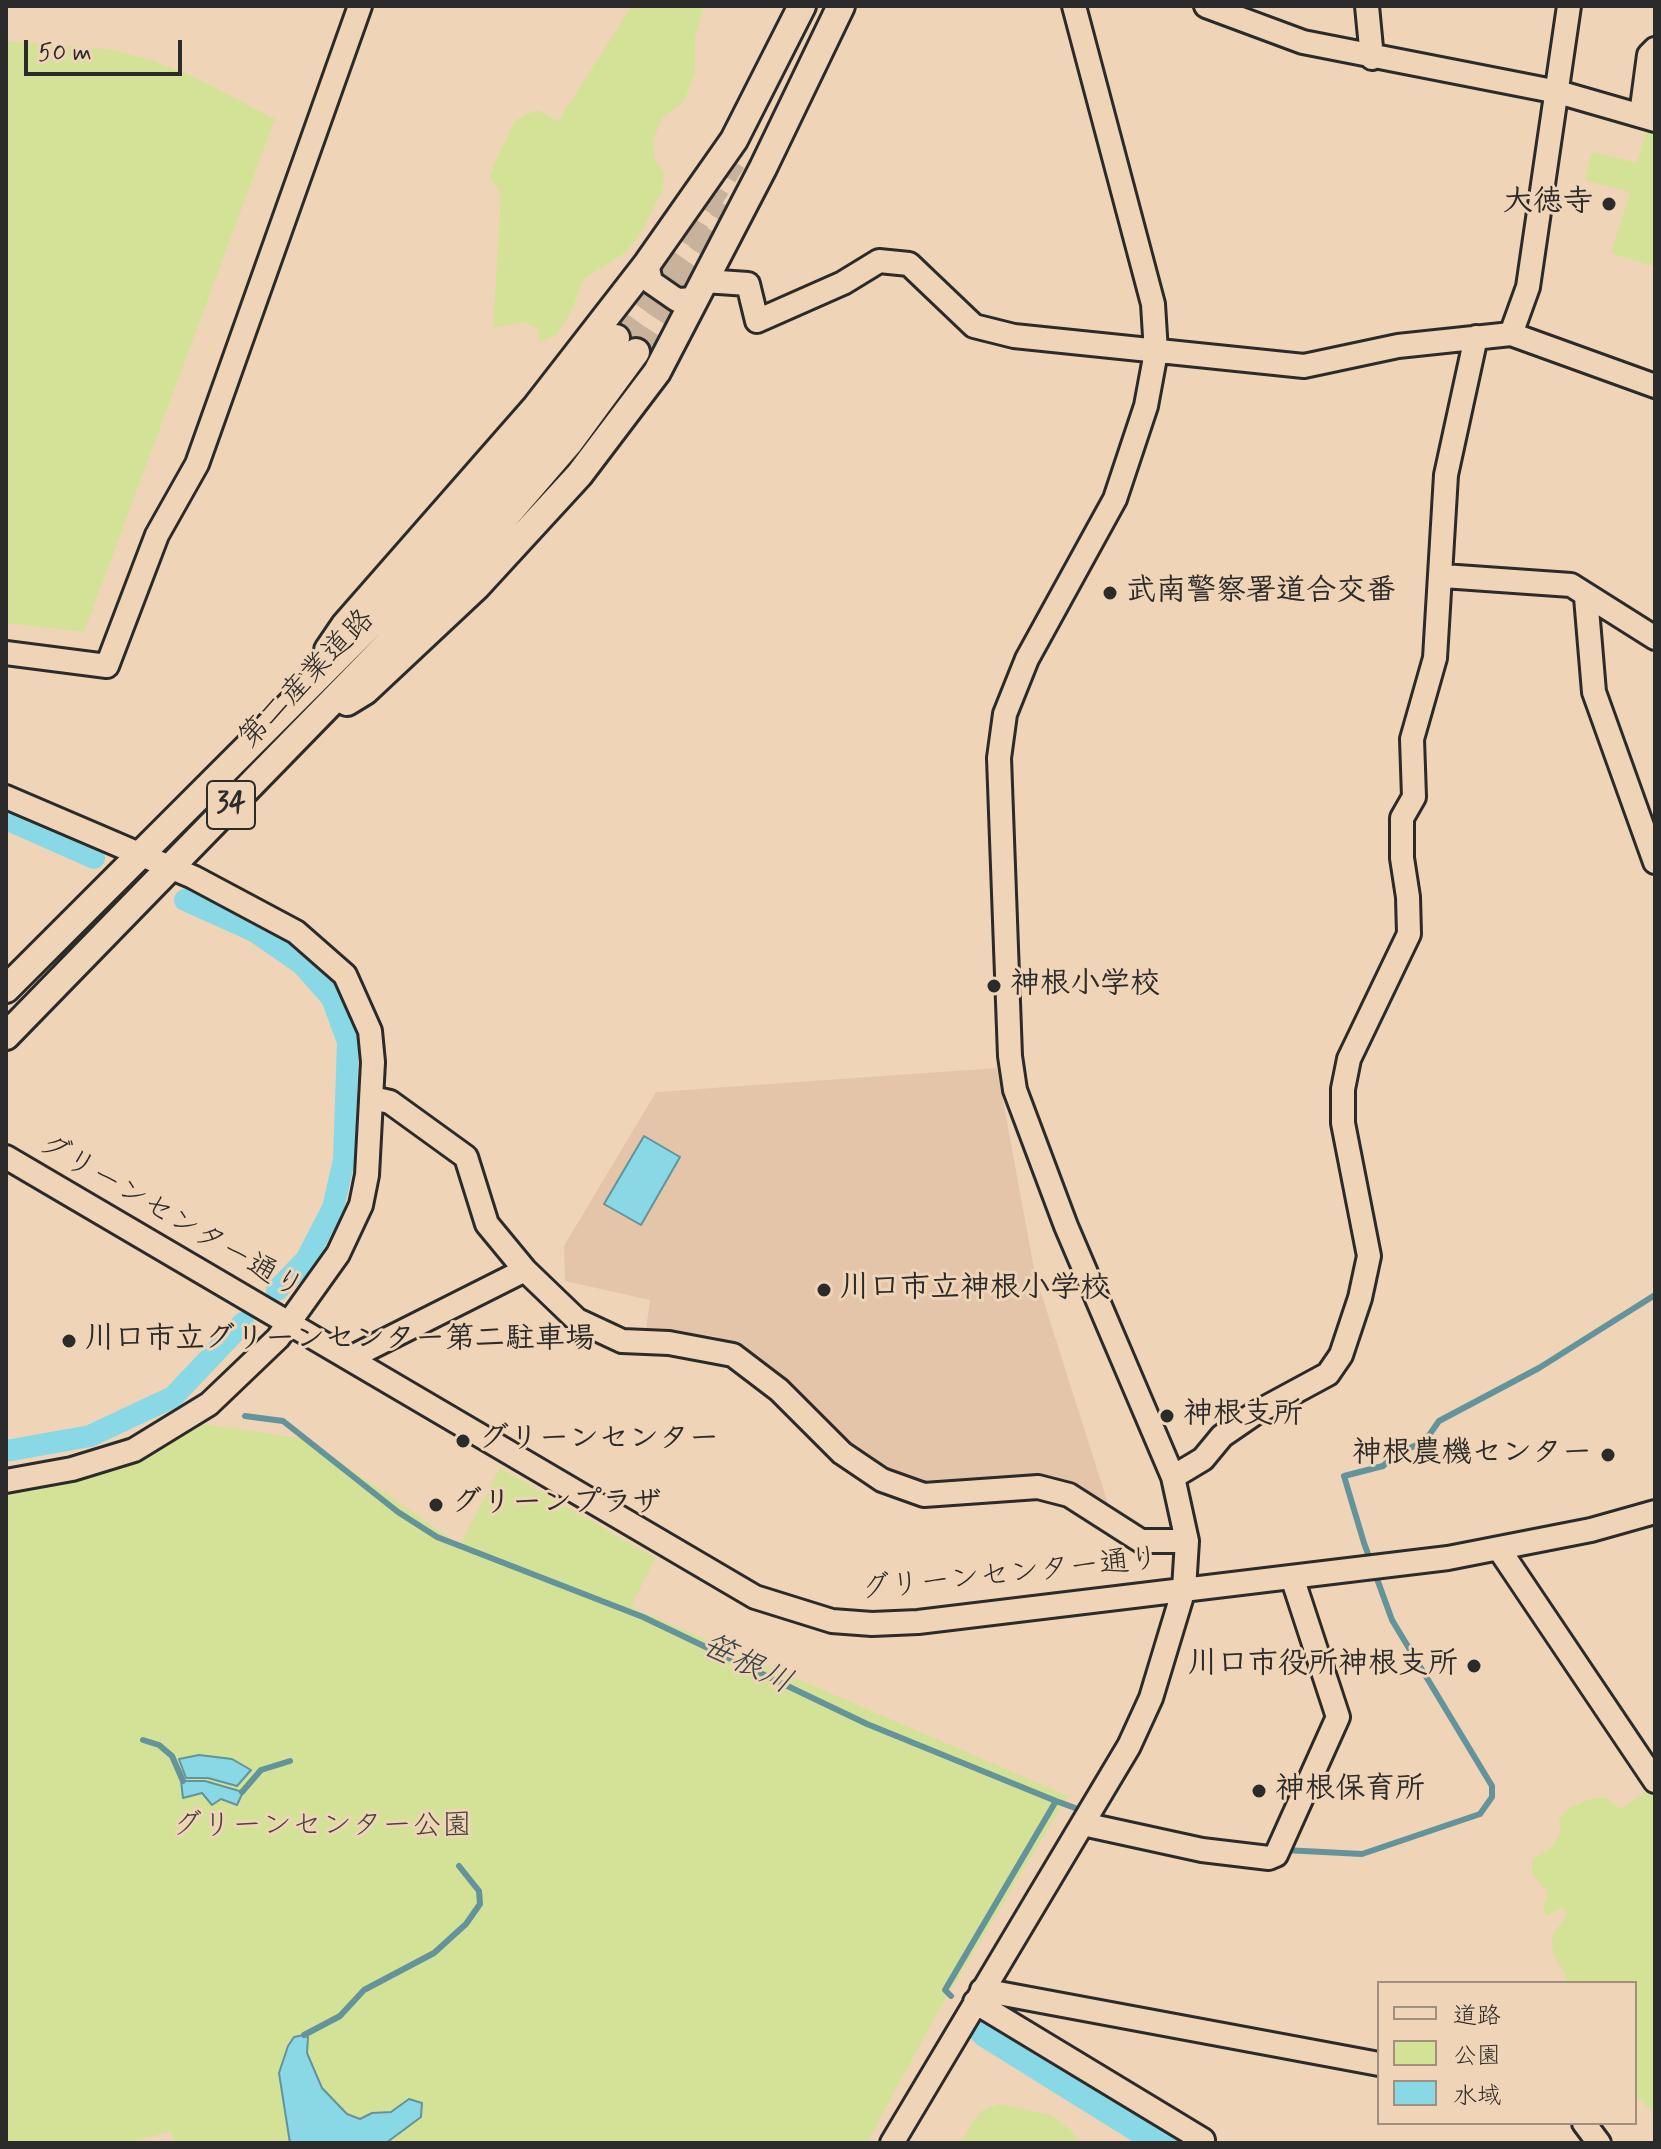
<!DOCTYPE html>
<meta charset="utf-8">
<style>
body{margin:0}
#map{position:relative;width:1661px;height:2149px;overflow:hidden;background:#f0d4b7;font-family:Mynerve,"Klee One",sans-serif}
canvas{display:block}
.frame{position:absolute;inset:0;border:8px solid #2b2b2b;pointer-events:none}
.legend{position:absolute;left:1377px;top:1981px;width:260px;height:144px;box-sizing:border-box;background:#f0d4b7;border:2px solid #a1907f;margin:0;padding:10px 14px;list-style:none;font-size:24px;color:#2b2b2b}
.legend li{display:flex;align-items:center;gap:16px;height:40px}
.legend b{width:40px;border:2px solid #a1907f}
.scale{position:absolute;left:24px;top:40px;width:158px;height:36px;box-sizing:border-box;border:4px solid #2b2b2b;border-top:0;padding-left:10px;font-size:24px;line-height:28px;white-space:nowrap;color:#2b2b2b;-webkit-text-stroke:6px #f0d4b7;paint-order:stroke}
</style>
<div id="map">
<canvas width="1661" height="2149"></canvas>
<div class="frame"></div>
<ul class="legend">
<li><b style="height:10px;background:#f0d4b7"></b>道路</li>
<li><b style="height:22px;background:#d3e296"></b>公園</li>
<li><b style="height:22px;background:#89d8e6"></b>水域</li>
</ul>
<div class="scale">50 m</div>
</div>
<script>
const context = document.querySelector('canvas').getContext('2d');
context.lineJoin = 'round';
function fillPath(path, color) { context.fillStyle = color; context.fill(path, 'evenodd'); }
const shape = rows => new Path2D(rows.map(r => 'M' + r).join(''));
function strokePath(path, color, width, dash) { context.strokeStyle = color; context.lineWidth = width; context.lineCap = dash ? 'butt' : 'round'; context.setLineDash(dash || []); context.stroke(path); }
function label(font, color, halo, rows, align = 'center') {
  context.font = font + ' Mynerve,"Klee One",sans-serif'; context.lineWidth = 6; context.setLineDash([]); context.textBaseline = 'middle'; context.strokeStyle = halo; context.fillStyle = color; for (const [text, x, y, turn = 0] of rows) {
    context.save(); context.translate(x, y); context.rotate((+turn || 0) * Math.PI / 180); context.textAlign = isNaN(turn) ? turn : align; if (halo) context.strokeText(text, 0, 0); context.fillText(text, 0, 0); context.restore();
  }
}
const built = shape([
 [997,1068,1035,1274,1110,1510,1076,1489,912,1484,859,1453,776,1372,740,1347,714,1336,646,1330,650,1300,565,1281,564,1246,656,1092]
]);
const green = shape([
 [632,6,704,6,695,37,695,74,684,101,662,118,653,141,655,161,664,172,662,191,638,238,623,254,584,279,571,312,556,335,539,342,538,329,523,322,493,328,501,196,490,176,497,158,515,120,538,110,558,121],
 [6,41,109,49,150,60,186,73,275,119,84,632,6,623],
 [1647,131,1655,133,1655,267,1611,253,1630,192,1585,180,1592,152,1637,163],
 [204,1424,307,1439,460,1545,500,1468,655,1558,631,1607,1068,1796,937,2013,867,2143,174,2143,171,2131,129,2143,6,2143,6,1495,46,1488,150,1455],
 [1647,1791,1655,1792,1655,2114,1635,2095,1635,1983,1564,1983,1566,1976,1553,1953,1552,1936,1567,1914,1562,1908,1546,1916,1543,1906,1548,1892,1532,1874,1532,1859,1551,1847,1561,1832,1559,1819,1569,1808,1593,1798,1606,1798,1621,1809],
 [1000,2104,1050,2115,1071,2130,1079,2143,961,2143,979,2112]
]);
const water = shape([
 [644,1136,680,1157,641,1225,604,1204,644,1136],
 [199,1755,232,1759,251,1770,237,1786,208,1778,186,1778,179,1759,199,1755],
 [181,1781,205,1781,243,1792,237,1805,221,1799,212,1805,202,1793,183,1798,181,1781],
 [304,2035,308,2037,307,2053,322,2088,347,2114,360,2119,372,2113,391,2112,409,2099,422,2103,421,2117,386,2143,290,2143,279,2073,288,2046,294,2037,304,2035]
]);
const stream = shape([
 [245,1416,283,1421,398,1512,437,1537,643,1617,867,1724,1056,1801,945,1990,951,1996],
 [143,1740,159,1745,172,1756,183,1781],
 [242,1792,261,1770,290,1761],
 [1056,1801,1086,1812],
 [1284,1850,1362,1854,1480,1814,1492,1797,1492,1786,1392,1620,1364,1543,1344,1476,1383,1466,1395,1455,1425,1441,1439,1421,1539,1368,1655,1295],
 [304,2035,340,2016,364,1990,434,1953,466,1924,480,1904,479,1891,459,1866]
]);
const canal = shape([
 [6,819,94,858],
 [185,900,254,931,302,964,332,998,348,1042,344,1160,333,1208,306,1260,277,1290],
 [6,1451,90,1436,173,1397,243,1323]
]);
const river = shape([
 [988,2029,1171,2143]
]);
const majorTunnel = shape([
 [616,338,682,245,733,161],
 [636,352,730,208]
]);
const minor = shape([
 [1206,6,1303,42,1558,92,1655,120],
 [1367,6,1372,58],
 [1641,115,1649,55,1655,49],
 [647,264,651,282,677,300,695,299],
 [704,281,748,284,757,321,843,283,879,261,909,264,974,326,1014,336,1304,366,1398,346,1511,334,1655,386],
 [1511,334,1528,287,1569,6],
 [1443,576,1571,585,1655,638],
 [1586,597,1594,692,1655,862],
 [6,653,107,666,157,535,197,464,360,6],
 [6,797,193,877,296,932,345,975,370,1031,373,1062,367,1175,361,1205,338,1254,278,1338,209,1404,134,1450,72,1469,6,1481],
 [372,1098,390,1102,466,1157,487,1224,525,1270,577,1320,622,1341,669,1343,733,1355,779,1390,842,1453,882,1480,924,1495,1038,1487,1069,1495,1141,1541,1187,1541],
 [6,1157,755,1597,832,1621,872,1624,918,1622,1448,1558,1591,1530,1655,1512],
 [352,1357,525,1270],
 [1173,1477,1203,1459,1222,1436,1254,1414,1328,1374,1341,1355,1360,1298,1369,1256,1343,1123,1343,1089,1349,1059,1409,934,1408,897,1402,858,1402,818,1414,797,1412,739,1435,658,1446,475,1476,337],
 [1499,1549,1655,1781],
 [1083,1824,1202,1850,1269,1858,1276,1855,1338,1717,1292,1577],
 [982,1990,1379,2064],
 [975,2002,1203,2140,1201,2143],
 [1584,2123,1599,2143],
 [892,2143,1129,1746,1151,1698,1184,1589,1187,1541,1173,1477,1066,1226,1015,1090,1010,1056,999,758,1005,714,1027,659,1115,499,1146,406,1156,352,1153,304,1074,6]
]);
const major = shape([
 [328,650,345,625,536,407,647,264,734,140,802,6],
 [347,702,365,691,477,586,579,475,657,372,763,168,841,6],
 [6,989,437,558,548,429,616,338],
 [6,1036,456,574,569,443,636,352]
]);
const markers = [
 [1609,204,8,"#2b2b2b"],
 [1110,593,8,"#2b2b2b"],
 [994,986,8,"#2b2b2b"],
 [824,1290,8,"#2b2b2b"],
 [69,1341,8,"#2b2b2b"],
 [1167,1416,8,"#2b2b2b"],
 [463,1441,8,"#2b2b2b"],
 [1608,1455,8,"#2b2b2b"],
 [436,1505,8,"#2b2b2b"],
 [1474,1666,8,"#2b2b2b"],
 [1259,1791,8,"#2b2b2b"]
];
const shields = [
 [231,805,48]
];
const shieldNames = [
 ["34",231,805]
];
const poiNames = [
 ["大徳寺",1593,204,"right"],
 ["武南警察署道合交番",1126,593],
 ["神根小学校",1010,986],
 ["川口市立神根小学校",840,1290],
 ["川口市立グリーンセンター第二駐車場",85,1341],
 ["神根支所",1183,1416],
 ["グリーンセンター",479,1441],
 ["神根農機センター",1592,1455,"right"],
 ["グリーンプラザ",452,1505],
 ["川口市役所神根支所",1458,1666,"right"],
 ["神根保育所",1275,1791]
];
const streetNames = [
 ["第二産業道路",308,680,-46],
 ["グリーンセンター通り",170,1218,30],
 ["グリーンセンター通り",1010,1576,-6]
];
const parkNames = [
 ["グリーンセンター公園",322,1828]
];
const waterNames = [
 ["笹根川",746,1666,26]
];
fillPath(built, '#e4c5aa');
fillPath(green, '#d3e296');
fillPath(water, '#89d8e6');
strokePath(water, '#63939b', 2);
strokePath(stream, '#63939b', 6);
strokePath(canal, '#89d8e6', 22);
strokePath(river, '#89d8e6', 38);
strokePath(majorTunnel, '#c9b29b', 26, [26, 13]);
strokePath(minor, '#2b2b2b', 28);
strokePath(major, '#2b2b2b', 32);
strokePath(minor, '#f0d4b7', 22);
strokePath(major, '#f0d4b7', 26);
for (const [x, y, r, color] of markers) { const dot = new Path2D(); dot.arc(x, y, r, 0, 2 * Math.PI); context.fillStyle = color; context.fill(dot); strokePath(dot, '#f0d4b7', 3); }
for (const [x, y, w] of shields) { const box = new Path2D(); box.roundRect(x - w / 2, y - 24, w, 48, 6); context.fillStyle = '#f0d4b7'; context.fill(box); strokePath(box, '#2b2b2b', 2); }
label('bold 28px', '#2b2b2b', null, shieldNames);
label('bold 30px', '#2b2b2b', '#f0d4b7', poiNames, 'left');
label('30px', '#2b2b2b', '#f0d4b7', streetNames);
label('30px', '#44463b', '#f0d4b7', parkNames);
label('italic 32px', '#394547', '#f0d4b7', waterNames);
</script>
